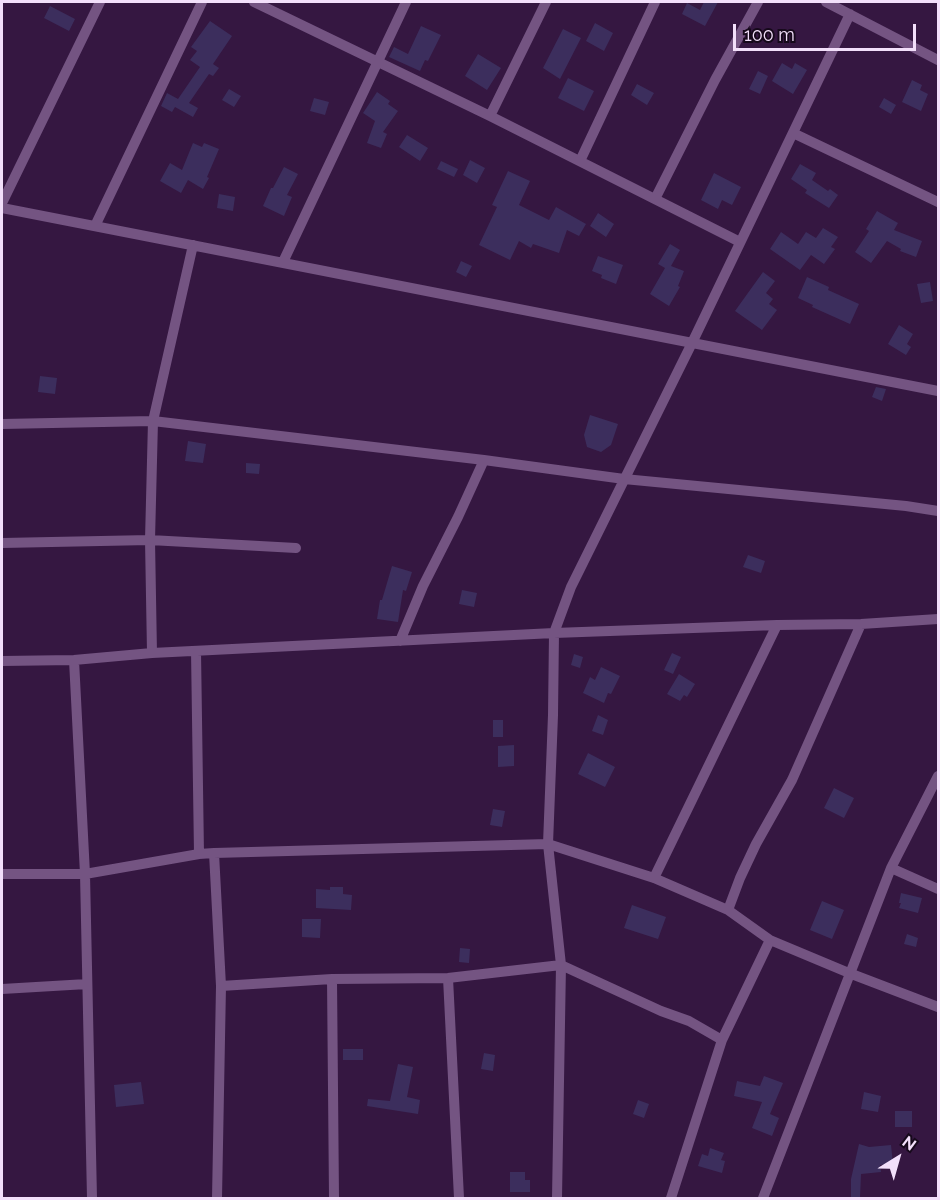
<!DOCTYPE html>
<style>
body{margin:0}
#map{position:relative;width:940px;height:1200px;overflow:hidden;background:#351741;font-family:Raleway,sans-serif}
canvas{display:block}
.frame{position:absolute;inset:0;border:3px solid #f2dffa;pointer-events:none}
.north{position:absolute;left:868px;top:1128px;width:60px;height:60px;-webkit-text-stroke:4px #16091b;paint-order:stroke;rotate:37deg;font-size:16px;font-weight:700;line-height:24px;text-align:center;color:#f2dffa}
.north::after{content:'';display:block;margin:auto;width:21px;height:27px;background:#f2dffa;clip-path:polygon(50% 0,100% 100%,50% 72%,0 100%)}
.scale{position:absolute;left:733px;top:24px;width:183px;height:27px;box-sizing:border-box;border:3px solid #f2dffa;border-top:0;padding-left:8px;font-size:18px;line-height:21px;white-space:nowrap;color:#f2dffa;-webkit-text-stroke:4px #16091b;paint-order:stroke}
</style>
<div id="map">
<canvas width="940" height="1200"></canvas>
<div class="frame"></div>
<div class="north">N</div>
<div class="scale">100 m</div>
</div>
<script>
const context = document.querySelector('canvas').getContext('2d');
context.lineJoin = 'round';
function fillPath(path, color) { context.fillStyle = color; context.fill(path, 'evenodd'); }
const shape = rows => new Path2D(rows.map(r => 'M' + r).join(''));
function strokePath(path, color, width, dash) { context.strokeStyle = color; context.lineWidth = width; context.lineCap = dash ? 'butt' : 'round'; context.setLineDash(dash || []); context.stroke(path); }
const building = shape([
 [704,2,718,2,705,26,682,14,687,3,700,10],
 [50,6,75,19,69,31,44,18],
 [210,21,232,36,213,64,219,68,213,76,209,74,189,103,198,108,193,117,175,107,172,112,161,106,167,93,178,99,200,67,190,60,197,51,191,47],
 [595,23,613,33,604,51,586,41],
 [421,26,441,35,428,61,425,60,420,71,389,57,394,47,408,54],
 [563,29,581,38,560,79,543,68],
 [478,54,501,68,487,90,465,76],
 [782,63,792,69,795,63,807,70,793,94,772,81],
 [758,71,768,76,760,94,749,89],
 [568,78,594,91,584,111,558,98],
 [912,80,922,85,920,90,928,94,921,111,902,102],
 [637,84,654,93,647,105,631,95],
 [229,89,241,96,234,107,222,100],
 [377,92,390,101,388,104,398,111,383,132,387,134,381,148,367,143,375,121,363,113],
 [314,98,329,102,325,115,310,111],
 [884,98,896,105,891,114,879,107],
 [407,135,428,148,420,161,399,147],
 [193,143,202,147,204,143,219,149,207,177,209,178,203,189,188,180,181,193,160,181,170,163,182,170],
 [470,160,485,168,477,183,463,175],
 [441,161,458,169,454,177,437,169],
 [800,164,816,173,812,180,828,191,830,189,838,195,829,208,805,193,807,190,791,179],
 [284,167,298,174,287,195,292,197,284,216,263,206,271,188,273,188],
 [508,171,530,181,519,205,549,220,556,207,586,224,579,236,567,230,559,253,533,244,531,248,519,241,510,260,479,245,497,207,492,205],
 [714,173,741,187,732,205,722,200,718,209,701,200],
 [219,194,235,197,233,211,217,208],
 [877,211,898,223,894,230,922,241,916,257,900,251,901,249,887,241,871,263,855,252,869,231,866,229],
 [598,213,614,224,606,237,590,226],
 [823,228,838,237,831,247,835,249,824,264,811,255,800,270,770,249,781,232,798,244,806,232,816,238],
 [670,244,680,250,671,266,684,271,678,286,680,287,669,306,650,294,665,268,658,264],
 [598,256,623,265,616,284,601,278,602,275,592,271],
 [461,261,472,266,466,277,456,272],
 [763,272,775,281,766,293,773,299,769,304,777,310,762,330,735,311],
 [807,277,829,287,828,290,859,304,850,324,812,307,813,305,798,298],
 [930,282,933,301,921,303,917,284],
 [899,325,913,334,907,344,911,347,906,355,888,344],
 [40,376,57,378,55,394,38,392],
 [876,387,886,389,882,401,872,397],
 [590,415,618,424,611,445,601,452,587,447,584,435],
 [188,441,206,444,203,463,185,461],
 [246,463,260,464,259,474,246,473],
 [748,555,765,561,761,573,743,567],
 [392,566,412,572,406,591,403,590,398,622,377,619,380,600,382,600],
 [462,590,477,593,474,607,459,604],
 [672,653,681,657,673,674,664,670],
 [574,654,583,657,580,668,571,665],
 [601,667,620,676,611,694,608,693,604,703,583,693,590,677,595,680],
 [679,674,695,684,687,697,684,695,680,701,667,694],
 [598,715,608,720,603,735,592,731],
 [493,720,503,720,503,737,493,737],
 [514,745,514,766,498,767,498,746],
 [588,753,615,767,605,787,578,774],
 [834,788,854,798,844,818,824,808],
 [493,809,505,811,502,827,490,825],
 [330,887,343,887,343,894,352,895,351,910,316,908,316,889,330,890],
 [901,893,922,898,918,913,899,908,901,903,899,903],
 [822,901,844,910,832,939,810,930],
 [632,905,666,917,658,939,624,928],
 [302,919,321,919,320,938,302,937],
 [907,934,918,938,916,947,904,944],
 [460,948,470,949,469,963,459,962],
 [343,1049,363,1049,363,1060,343,1060],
 [484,1053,495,1055,493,1071,481,1069],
 [398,1064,413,1067,407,1097,420,1100,418,1114,367,1106,368,1099,390,1101],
 [764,1076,783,1083,770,1114,779,1118,772,1136,752,1128,762,1102,734,1096,737,1081,760,1086],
 [141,1082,144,1104,116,1107,114,1085],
 [864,1092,881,1096,878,1112,861,1109],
 [638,1100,649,1104,644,1118,633,1114],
 [895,1111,912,1111,912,1127,895,1127],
 [859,1144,869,1147,891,1145,893,1164,880,1165,881,1172,861,1174,860,1198,851,1198,851,1179],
 [710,1148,724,1153,721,1160,725,1161,722,1173,698,1166,702,1154,708,1156],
 [510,1172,525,1172,525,1180,530,1180,530,1192,510,1192]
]);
const street = shape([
 [254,2,490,116,740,242],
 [826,2,938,60],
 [490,116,546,2],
 [793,133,938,202],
 [580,161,655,2],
 [655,199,715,80,758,2],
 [2,203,100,2],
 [2,208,938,391],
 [95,226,202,2],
 [283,262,406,2],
 [2,424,153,421,484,460,624,479,906,506,938,511],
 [2,543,150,540,296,548],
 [400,641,423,586,458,517,484,460],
 [196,651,199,854],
 [152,653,150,540,153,421,193,245],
 [74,660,85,874,92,1198],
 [2,661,74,660,152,653,554,633,777,625,861,624,938,619],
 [214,853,221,986,217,1198],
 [891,868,938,889],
 [2,874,85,874,199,854,214,853,548,844,654,878,728,910,770,940,849,973,938,1007],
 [654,878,777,625],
 [728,910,740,878,756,844,792,780,861,624],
 [448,978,459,1198],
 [332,979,334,1198],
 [221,986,332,979,448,978,561,965,661,1011,689,1021,722,1040],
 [2,989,87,984],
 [557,1198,561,965,548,844,553,715,554,633,571,587,692,343,850,14],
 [671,1198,722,1040,770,940],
 [763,1198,891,868,938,776]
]);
fillPath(building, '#3c2e5d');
strokePath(street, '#745482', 10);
</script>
